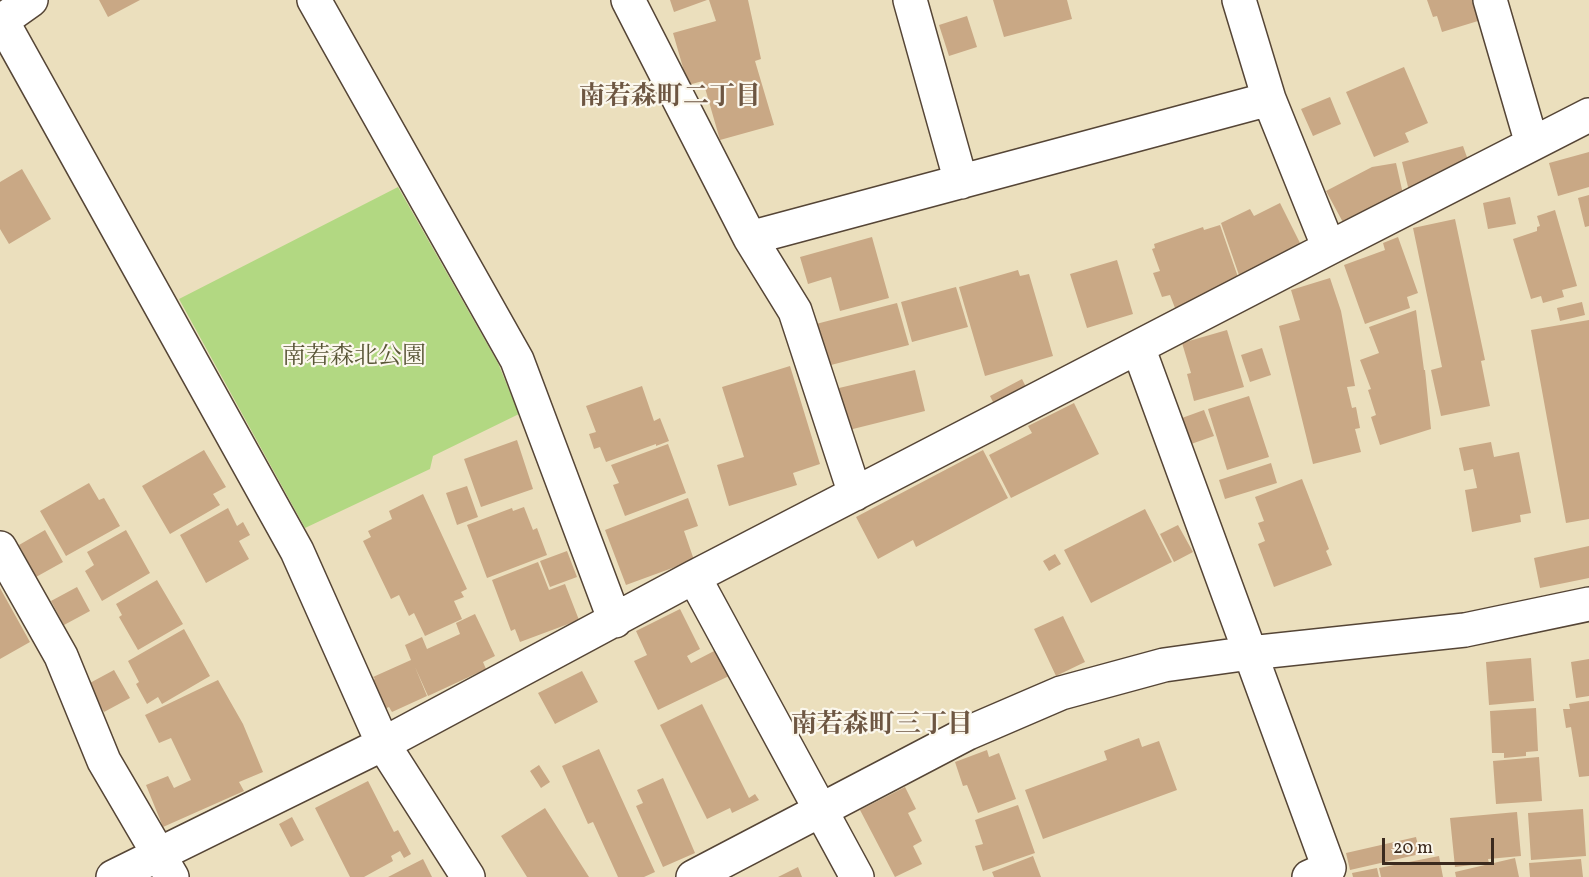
<!DOCTYPE html>
<meta charset="utf-8">
<style>
body{margin:0}
#map{position:relative;width:1589px;height:877px;overflow:hidden;background:#ebdfbd;font-family:Vollkorn,serif}
canvas{display:block}
.scale{position:absolute;left:1382px;top:838px;width:112px;height:27px;box-sizing:border-box;border:3px solid #3b2a1e;border-top:0;padding-left:8px;font-size:18px;line-height:21px;white-space:nowrap;color:#3b2a1e;-webkit-text-stroke:4px #fbf7ec;paint-order:stroke}
</style>
<div id="map">
<canvas width="1589" height="877"></canvas>
<div class="scale">20 m</div>
</div>
<script>
const context = document.querySelector('canvas').getContext('2d');
context.lineJoin = 'round';
function fillPath(path, color) { context.fillStyle = color; context.fill(path, 'evenodd'); }
const shape = rows => new Path2D(rows.map(r => 'M' + r).join(''));
function strokePath(path, color, width, dash) { context.strokeStyle = color; context.lineWidth = width; context.lineCap = dash ? 'butt' : 'round'; context.setLineDash(dash || []); context.stroke(path); }
function label(font, color, halo, rows, align = 'center') {
  context.font = font + ' Vollkorn,"Noto Serif JP",serif'; context.lineWidth = 4.5; context.setLineDash([]); context.textBaseline = 'middle'; context.strokeStyle = halo; context.fillStyle = color; for (const [text, x, y, turn = 0] of rows) {
    context.save(); context.translate(x, y); context.rotate((+turn || 0) * Math.PI / 180); context.textAlign = isNaN(turn) ? turn : align; if (halo) context.strokeText(text, 0, 0); context.fillText(text, 0, 0); context.restore();
  }
}
const green = shape([
 [398,187,498,363,519,414,433,456,430,469,305,528,179,299]
]);
const building = shape([
 [99,0,140,0,108,17],
 [670,0,707,0,674,12],
 [709,0,748,0,761,59,755,61,774,125,720,140,703,81,688,85,673,33,716,21],
 [993,0,1067,0,1072,19,1004,37],
 [1427,0,1472,0,1478,21,1442,32,1437,16,1433,17],
 [967,16,977,47,949,56,939,25],
 [1404,67,1428,123,1405,133,1409,142,1374,157,1346,92],
 [1330,97,1341,124,1313,136,1301,109],
 [1463,146,1468,160,1409,191,1402,162],
 [1589,152,1589,187,1558,196,1549,163],
 [1396,163,1403,194,1345,226,1326,191,1372,167],
 [22,169,51,219,9,244,0,229,0,182],
 [1589,195,1589,226,1585,227,1578,198],
 [1510,197,1516,224,1488,229,1483,203],
 [1280,203,1301,245,1239,275,1221,223,1250,209,1254,216],
 [1555,210,1577,286,1562,290,1564,297,1543,303,1541,296,1531,299,1513,239,1537,231,1537,227,1540,226,1537,216],
 [1455,219,1485,360,1481,361,1490,406,1441,416,1431,370,1442,367,1413,228],
 [1220,225,1238,277,1175,308,1170,295,1162,297,1153,273,1160,271,1152,249,1155,248,1154,244,1203,227,1204,230],
 [872,237,889,298,840,311,831,277,808,284,800,257],
 [1398,237,1418,293,1407,297,1410,308,1365,324,1344,265,1385,250,1383,243],
 [1117,260,1133,314,1087,328,1070,274],
 [1018,270,1020,276,1029,274,1053,356,985,376,959,287],
 [1330,278,1341,311,1355,386,1347,387,1352,408,1356,407,1360,428,1355,429,1361,452,1313,464,1279,326,1300,320,1291,290],
 [956,287,968,327,912,342,901,302],
 [1582,302,1585,315,1560,321,1557,308],
 [897,303,909,345,827,366,816,324],
 [1416,310,1424,370,1425,370,1431,429,1380,445,1371,417,1376,415,1368,390,1371,389,1360,360,1379,353,1369,327],
 [1589,320,1589,519,1566,523,1531,330],
 [1227,330,1244,387,1194,401,1187,374,1191,373,1182,343],
 [1262,348,1271,375,1250,382,1241,355],
 [790,366,820,464,793,473,797,485,729,506,717,465,744,457,722,387],
 [915,370,925,411,849,430,839,388],
 [1022,379,1026,387,994,404,990,396],
 [642,386,654,421,660,418,669,441,656,446,656,444,606,462,600,447,594,449,589,434,596,432,586,406],
 [1249,396,1269,457,1227,470,1208,409],
 [1074,403,1099,454,1011,498,989,455,1032,433,1028,426],
 [1204,410,1214,436,1191,444,1182,418],
 [517,440,533,489,481,507,464,459],
 [1491,442,1494,457,1519,452,1531,513,1520,515,1521,522,1472,532,1465,490,1477,488,1473,469,1464,471,1459,448],
 [668,444,686,493,625,516,613,485,619,483,611,465],
 [204,450,226,487,213,494,220,505,170,534,142,486],
 [983,450,1008,498,916,547,913,540,878,559,856,517],
 [1271,463,1277,483,1225,499,1219,480],
 [1302,479,1329,549,1326,551,1332,565,1274,587,1258,544,1265,541,1258,523,1264,521,1255,497],
 [89,483,99,500,104,498,120,526,66,556,40,511],
 [467,486,478,517,457,525,446,493],
 [423,494,467,589,461,592,464,597,454,601,462,619,425,636,414,613,409,616,399,595,391,599,363,541,371,537,368,531,392,519,389,511],
 [688,498,698,526,684,531,694,560,626,585,605,530],
 [524,507,533,530,537,528,547,555,487,578,467,525,512,508,513,511],
 [228,508,237,526,243,522,250,535,239,541,249,559,206,583,180,535],
 [1145,509,1172,562,1091,603,1064,550],
 [1178,525,1193,552,1174,562,1160,534],
 [45,530,63,562,36,577,19,545],
 [126,530,150,573,102,601,85,571,94,565,87,552],
 [1589,546,1589,578,1540,588,1534,558],
 [567,551,577,577,550,587,540,561],
 [1055,554,1061,564,1049,571,1043,561],
 [538,562,549,590,565,584,579,620,520,642,515,629,511,631,492,580],
 [157,580,183,624,138,650,119,617,122,615,116,604],
 [77,587,90,611,64,625,51,601],
 [0,588,30,642,0,659],
 [680,609,700,649,687,656,691,663,716,650,729,676,658,710,634,661,647,655,636,631],
 [475,614,495,656,483,662,486,669,428,696,415,667,427,696,392,712,389,707,384,709,372,680,375,679,373,677,411,660,405,645,422,637,427,649,460,634,456,623],
 [1063,616,1085,662,1056,676,1034,629],
 [184,629,210,676,162,704,158,697,147,704,136,684,139,682,128,661],
 [1531,658,1534,701,1489,705,1486,662],
 [1589,659,1589,696,1576,698,1571,662],
 [114,670,130,698,104,712,88,684],
 [582,671,598,702,555,724,538,693],
 [218,680,243,724,263,772,239,782,244,791,163,827,146,785,168,776,174,788,191,780,171,738,159,743,145,715],
 [1589,701,1589,776,1579,777,1571,727,1566,728,1563,709,1570,709,1569,704],
 [702,704,749,798,755,794,759,800,732,813,730,808,707,819,660,725],
 [1536,708,1538,751,1526,752,1526,756,1504,758,1504,753,1492,753,1490,711],
 [1139,738,1142,747,1159,741,1177,790,1043,839,1025,790,1107,760,1104,751],
 [599,749,655,872,644,877,618,877,593,822,588,824,562,766],
 [987,750,989,757,999,753,1016,799,978,813,967,785,963,786,955,762],
 [1539,757,1542,801,1496,804,1493,761],
 [539,765,550,782,541,788,530,771],
 [663,778,695,853,663,867,636,806,643,803,637,790],
 [368,781,394,832,398,830,411,854,404,858,400,851,391,856,393,861,364,877,350,877,315,808],
 [905,787,916,809,908,813,922,841,913,846,922,864,895,877,860,810],
 [1018,805,1035,853,983,871,975,846,983,844,975,820],
 [545,808,589,877,527,877,501,836],
 [1583,809,1586,856,1531,860,1528,813],
 [1517,812,1521,856,1488,859,1489,863,1455,867,1450,818],
 [292,817,304,840,291,847,279,824],
 [1416,837,1420,854,1350,870,1346,853],
 [1033,856,1041,877,994,877,992,872],
 [1439,856,1443,877,1381,877,1379,868],
 [1515,858,1519,877,1456,877,1455,872],
 [423,859,432,877,388,877],
 [1581,859,1583,877,1530,877,1529,863],
 [798,867,802,877,778,877],
 [1377,868,1379,877,1353,877,1352,873]
]);
const street = shape([
 [314,0,517,360,615,621],
 [628,0,750,238,795,311,855,494],
 [910,0,961,182],
 [1239,0,1269,99,1329,248],
 [1490,0,1532,144],
 [2,21,297,551,383,744,468,877],
 [0,22,31,0],
 [750,238,1269,99],
 [1138,347,1329,868,1309,877],
 [0,548,61,656,104,761,172,877],
 [694,577,857,877],
 [113,877,383,744,694,577,1329,248,1589,115],
 [693,877,968,733,1061,693,1164,665,1250,653,1465,630,1589,604]
]);
const parkNames = [
 ["南若森北公園",354,359]
];
const neighbourhoodNames = [
 ["南若森町二丁目",670,99],
 ["南若森町三丁目",882,727]
];
fillPath(green, '#b2d882');
fillPath(building, '#c9a885');
strokePath(street, '#554536', 36);
strokePath(street, '#fff', 33);
label('24px', '#595637', '#fbf7ec', parkNames);
label('bold 26px', '#6d5642', '#fbf7ec', neighbourhoodNames);
</script>
